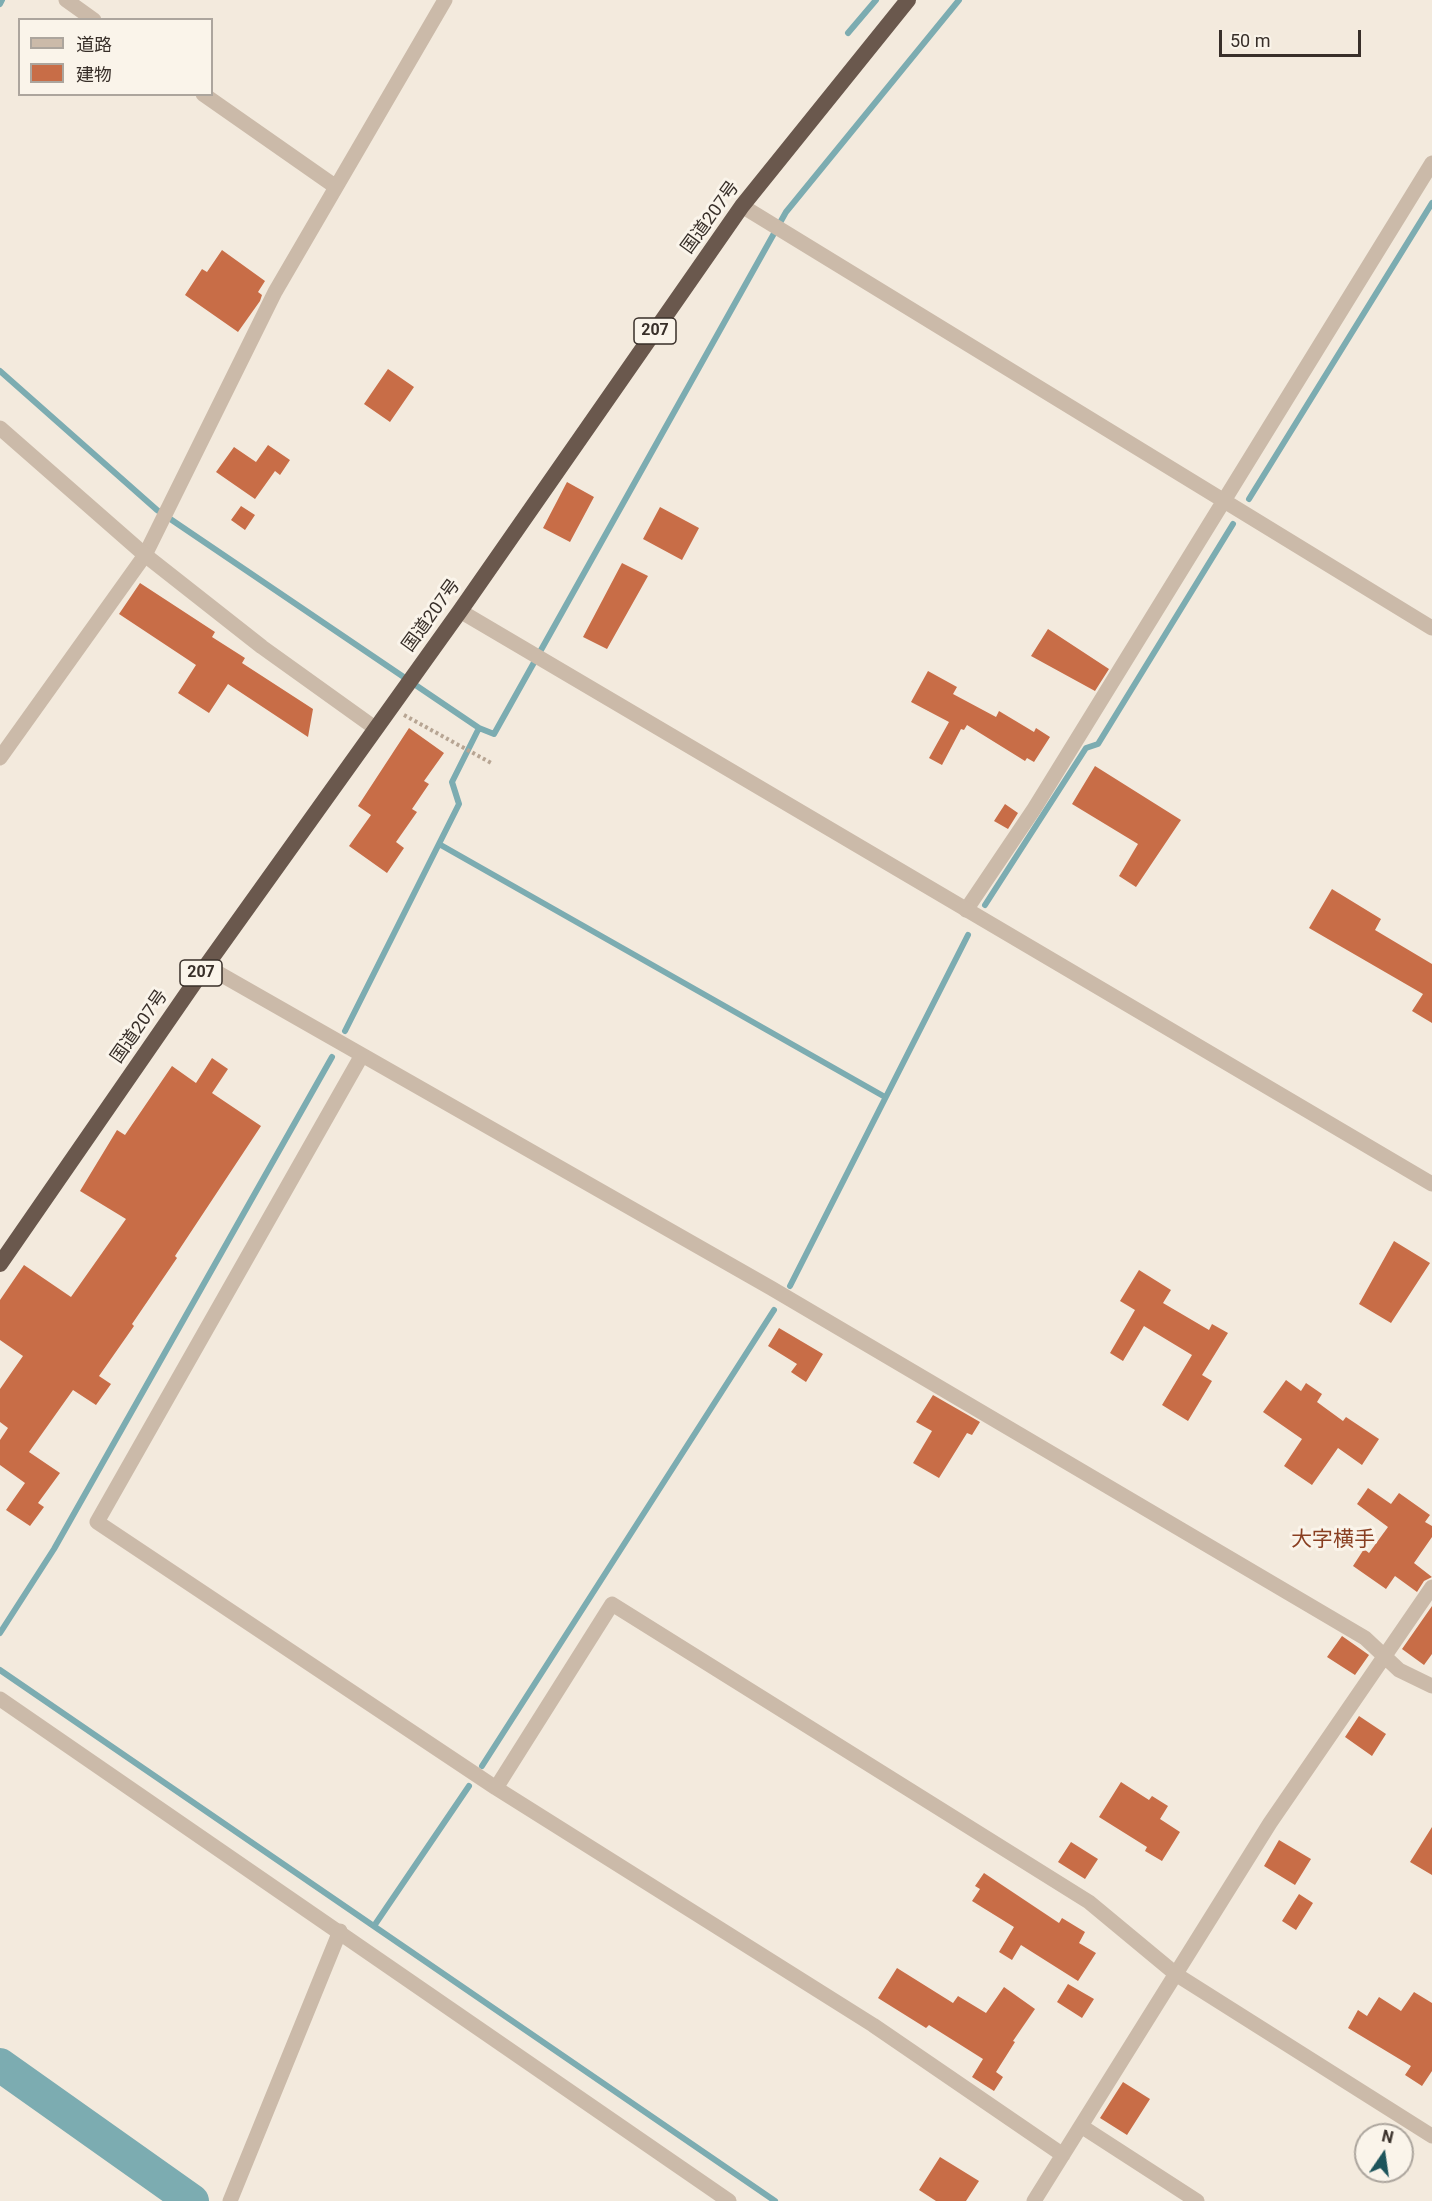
<!DOCTYPE html>
<meta charset="utf-8">
<style>
body{margin:0}
#map{position:relative;width:1432px;height:2201px;overflow:hidden;background:#f3eadd;font-family:Roboto,"Noto Sans JP",sans-serif}
canvas{display:block}
.legend{position:absolute;left:18px;top:18px;width:195px;height:78px;box-sizing:border-box;background:#faf4ea;border:2px solid #aca59d;margin:0;padding:8px 10px;list-style:none;font-size:18px;color:#382f29}
.legend li{display:flex;align-items:center;gap:12px;height:30px}
.legend b{width:30px;border:2px solid #aca59d}
.north{position:absolute;left:1354px;top:2123px;width:60px;height:60px;box-sizing:border-box;background:#faf4ea;border:2px solid #aca59d;border-radius:50%;rotate:13deg;font-size:16px;font-weight:700;line-height:24px;text-align:center;color:#382f29}
.north::after{content:'';display:block;margin:auto;width:21px;height:27px;background:#1d545b;clip-path:polygon(50% 0,100% 100%,50% 72%,0 100%)}
.scale{position:absolute;left:1219px;top:30px;width:142px;height:27px;box-sizing:border-box;border:3px solid #382f29;border-top:0;padding-left:8px;font-size:18px;line-height:21px;white-space:nowrap;color:#382f29;-webkit-text-stroke:4px #faf4ea;paint-order:stroke}
</style>
<div id="map">
<canvas width="1432" height="2201"></canvas>
<ul class="legend">
<li><b style="height:8px;background:#cbbaa9"></b>道路</li>
<li><b style="height:16px;background:#c86d47"></b>建物</li>
</ul>
<div class="north">N</div>
<div class="scale">50 m</div>
</div>
<script>
const context = document.querySelector('canvas').getContext('2d');
context.lineJoin = 'round';
const shape = rows => new Path2D(rows.map(r => 'M' + r).join(''));
function strokePath(path, color, width, dash) { context.strokeStyle = color; context.lineWidth = width; context.lineCap = dash ? 'butt' : 'round'; context.setLineDash(dash || []); context.stroke(path); }
function fillPath(path, color) { context.fillStyle = color; context.fill(path, 'evenodd'); }
function label(font, color, halo, rows, align = 'center') {
  context.font = font + ' Roboto,"Noto Sans JP",sans-serif'; context.lineWidth = 6; context.setLineDash([]); context.textBaseline = 'middle'; context.strokeStyle = halo; context.fillStyle = color; for (const [text, x, y, turn = 0] of rows) {
    context.save(); context.translate(x, y); context.rotate((+turn || 0) * Math.PI / 180); context.textAlign = isNaN(turn) ? turn : align; if (halo) context.strokeText(text, 0, 0); context.fillText(text, 0, 0); context.restore();
  }
}
const stream = shape([
 [0,4,2,0],
 [848,33,876,0],
 [0,371,157,510,479,728,494,734,786,212,959,0],
 [1249,499,1432,203],
 [439,844,885,1097],
 [985,905,1086,748,1098,744,1233,524],
 [345,1031,459,804,452,782,479,728],
 [790,1286,968,935],
 [0,1633,54,1549,332,1057],
 [0,1670,775,2201],
 [482,1766,774,1310],
 [374,1926,469,1786]
]);
const river = shape([
 [0,2065,192,2201]
]);
const building = shape([
 [222,250,265,281,258,292,262,295,260,301,238,332,185,295,202,269,207,272],
 [388,369,414,387,390,422,364,404],
 [268,445,290,460,280,475,275,471,255,499,216,472,234,447,256,462],
 [567,482,594,497,570,542,543,528],
 [241,506,255,515,245,530,231,520],
 [660,507,699,528,682,560,643,539],
 [622,563,648,576,607,649,583,637],
 [140,583,215,632,212,637,245,658,242,663,313,709,308,737,228,684,209,713,178,693,196,665,119,614],
 [1048,629,1109,669,1095,691,1031,656],
 [928,671,957,687,953,694,996,717,999,711,1034,732,1036,728,1050,737,1034,762,1027,758,1025,761,967,725,964,730,961,729,942,765,929,758,949,722,911,702],
 [409,728,444,753,424,781,429,784,412,809,417,812,396,842,404,848,387,873,349,846,371,815,358,806],
 [1095,766,1181,820,1136,887,1119,876,1138,844,1072,804],
 [1005,804,1018,813,1008,829,994,821],
 [1332,889,1381,919,1375,930,1432,964,1432,1023,1412,1011,1423,994,1309,928],
 [212,1058,228,1069,212,1093,261,1126,175,1256,177,1258,132,1324,134,1326,99,1376,111,1384,96,1405,73,1390,29,1452,60,1473,38,1503,44,1507,30,1526,6,1510,25,1483,0,1465,0,1440,8,1428,0,1422,0,1389,23,1356,0,1340,0,1300,24,1265,71,1297,126,1219,80,1191,117,1130,125,1135,172,1066,196,1083],
 [1394,1241,1430,1263,1391,1323,1359,1304],
 [1139,1270,1171,1290,1163,1303,1209,1330,1212,1324,1228,1333,1202,1375,1212,1381,1188,1421,1162,1405,1192,1355,1144,1326,1123,1361,1110,1353,1135,1310,1120,1301],
 [779,1328,823,1354,806,1382,791,1372,797,1364,768,1346],
 [1286,1380,1301,1391,1306,1383,1322,1394,1317,1402,1343,1421,1346,1417,1379,1439,1362,1465,1338,1448,1312,1485,1284,1466,1302,1439,1263,1412],
 [933,1395,980,1422,972,1435,967,1433,939,1478,913,1463,932,1431,916,1422],
 [1368,1488,1391,1504,1399,1493,1430,1515,1425,1522,1432,1526,1432,1537,1414,1563,1432,1577,1424,1581,1417,1592,1395,1576,1386,1589,1353,1566,1364,1549,1369,1553,1388,1527,1357,1504],
 [1432,1606,1432,1654,1424,1665,1402,1649],
 [1342,1636,1369,1655,1355,1675,1327,1657],
 [1359,1716,1386,1734,1372,1756,1345,1737],
 [1121,1782,1149,1800,1152,1796,1168,1806,1160,1819,1180,1832,1162,1861,1145,1851,1147,1847,1099,1817],
 [1432,1827,1432,1875,1410,1862],
 [1279,1840,1311,1859,1295,1885,1264,1866],
 [1071,1842,1098,1859,1085,1879,1058,1862],
 [984,1873,1059,1923,1062,1918,1085,1932,1079,1943,1096,1953,1078,1981,1021,1945,1012,1960,999,1952,1014,1927,972,1901,980,1889,975,1886],
 [1299,1894,1313,1903,1296,1930,1282,1921],
 [897,1968,953,2003,958,1996,986,2013,1004,1987,1035,2009,1013,2041,1015,2042,996,2072,1003,2077,994,2091,972,2077,983,2059,929,2025,926,2028,878,1998],
 [1068,1984,1094,1999,1082,2018,1057,2002],
 [1414,1992,1432,2003,1432,2071,1422,2086,1405,2075,1411,2066,1348,2028,1358,2010,1367,2016,1379,1997,1401,2011],
 [1123,2082,1150,2099,1127,2135,1100,2118],
 [940,2157,979,2181,966,2201,936,2201,919,2190]
]);
const path = shape([
 [404,715,493,764]
]);
const minor = shape([
 [66,0,94,20],
 [203,94,336,187],
 [742,206,1432,628],
 [0,758,145,555,275,292,445,0],
 [966,910,1034,809,1432,163],
 [206,966,771,1288,1365,1638,1399,1670,1432,1686],
 [362,1055,97,1522,496,1788,873,2025,1063,2155],
 [0,1699,729,2201],
 [496,1788,612,1604,1089,1902,1177,1975,1432,2136],
 [1081,2126,1197,2201],
 [230,2201,340,1931],
 [1034,2201,1270,1823,1432,1587]
]);
const tertiary = shape([
 [0,428,145,555,262,647,375,728],
 [460,611,1432,1184]
]);
const trunk = shape([
 [0,1264,206,966,460,611,742,206,908,0]
]);
const shields = [
 [655,331,42],
 [201,973,42]
];
const shieldNames = [
 ["207",655,331],
 ["207",201,973]
];
const streetNames = [
 ["国道207号",711,218,-54],
 ["国道207号",432,616,-54],
 ["国道207号",140,1027,-55]
];
const quarterNames = [
 ["大字横手",1333,1541]
];
strokePath(stream, '#7cacb1', 6);
strokePath(river, '#7cacb1', 34);
fillPath(building, '#c86d47');
strokePath(path, '#b7a593', 4, [3, 3]);
strokePath(minor, '#cbbaa9', 15);
strokePath(tertiary, '#cbbaa9', 15);
strokePath(trunk, '#6a584d', 16);
for (const [x, y, w] of shields) { const box = new Path2D(); box.roundRect(x - w / 2, y - 13, w, 26, 4.5); context.fillStyle = '#faf4ea'; context.fill(box); strokePath(box, '#382f29', 1.5); }
label('bold 16px', '#382f29', null, shieldNames);
label('18px', '#382f29', '#faf4ea', streetNames);
label('21px', '#893f21', '#faf4ea', quarterNames);
</script>
